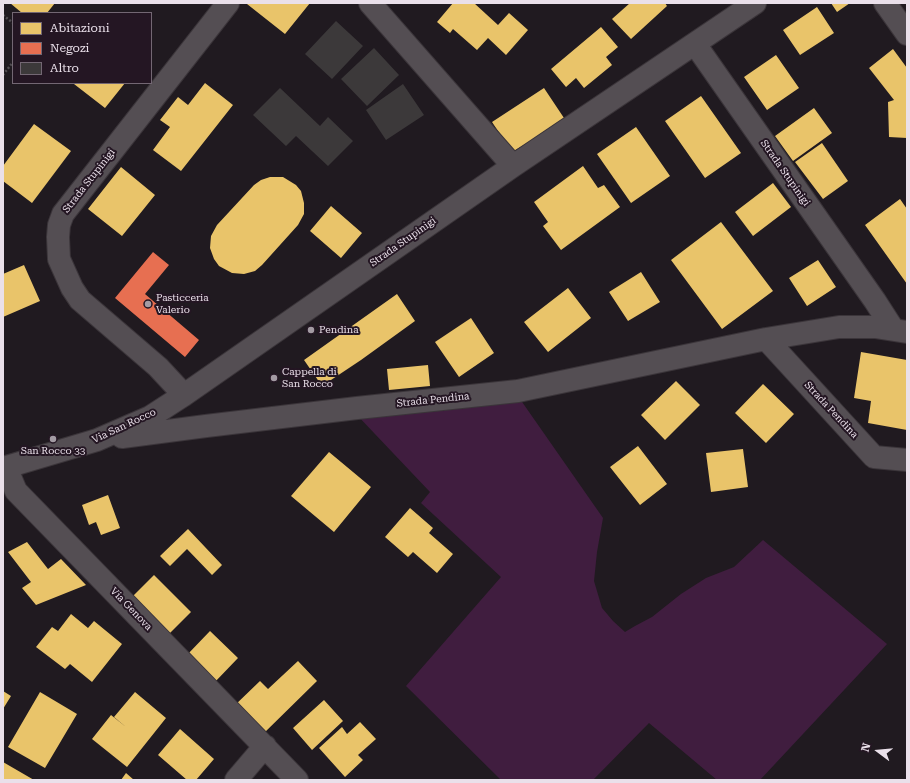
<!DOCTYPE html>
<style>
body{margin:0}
#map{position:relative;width:910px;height:783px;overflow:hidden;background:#201a20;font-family:"Roboto Serif",serif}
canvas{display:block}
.frame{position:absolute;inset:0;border:4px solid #eae0ea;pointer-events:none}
.legend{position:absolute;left:12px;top:12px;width:140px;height:72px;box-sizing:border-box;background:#241623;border:1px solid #736773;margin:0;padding:5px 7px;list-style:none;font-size:12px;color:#eae0ea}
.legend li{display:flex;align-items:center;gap:8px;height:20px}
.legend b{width:20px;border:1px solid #736773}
.north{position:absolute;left:858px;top:731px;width:40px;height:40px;-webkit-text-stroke:3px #241623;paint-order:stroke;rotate:286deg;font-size:11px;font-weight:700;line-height:16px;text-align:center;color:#eae0ea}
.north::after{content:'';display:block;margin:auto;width:14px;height:18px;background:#eae0ea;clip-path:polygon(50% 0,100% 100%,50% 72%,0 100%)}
</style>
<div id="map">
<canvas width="910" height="783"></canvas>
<div class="frame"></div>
<ul class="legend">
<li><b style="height:11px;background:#e9c46a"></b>Abitazioni</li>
<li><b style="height:11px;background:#e76f51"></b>Negozi</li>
<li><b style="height:11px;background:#3c393a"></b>Altro</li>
</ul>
<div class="north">N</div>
</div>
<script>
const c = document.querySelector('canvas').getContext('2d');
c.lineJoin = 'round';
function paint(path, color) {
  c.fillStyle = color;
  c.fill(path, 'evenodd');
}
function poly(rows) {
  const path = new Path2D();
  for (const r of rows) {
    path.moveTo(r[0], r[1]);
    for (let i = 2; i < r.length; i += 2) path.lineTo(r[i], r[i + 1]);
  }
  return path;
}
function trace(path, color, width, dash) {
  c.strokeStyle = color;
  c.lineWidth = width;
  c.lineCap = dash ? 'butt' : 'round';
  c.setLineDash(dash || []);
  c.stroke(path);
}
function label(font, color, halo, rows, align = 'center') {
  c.font = font + ' "Roboto Serif",serif';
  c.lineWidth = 4;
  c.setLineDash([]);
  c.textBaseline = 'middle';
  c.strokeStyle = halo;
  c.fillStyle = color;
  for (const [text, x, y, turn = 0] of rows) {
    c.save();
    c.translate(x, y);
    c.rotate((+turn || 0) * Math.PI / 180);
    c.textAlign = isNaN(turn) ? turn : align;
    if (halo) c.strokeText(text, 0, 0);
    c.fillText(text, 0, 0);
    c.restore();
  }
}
const green = poly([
 [520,399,603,518,597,552,594,581,602,608,613,621,625,632,635,626,652,617,681,594,706,578,734,567,763,540,887,644,760,780,717,780,649,723,593,780,501,780,406,686,501,577,421,503,430,492,356,414]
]);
const homes = poly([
 [10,3,55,3,47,13,22,13],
 [248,3,310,3,285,34,247,4],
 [453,3,474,3,498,25,509,13,528,30,506,55,488,38,477,50,453,29,450,33,437,22],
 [630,3,665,3,667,6,631,39,612,19],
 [831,3,850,3,837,12],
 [817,7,834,33,800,55,783,30],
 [601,27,618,47,606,57,612,65,584,88,576,78,566,87,551,69],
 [893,49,907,68,907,138,889,137,888,102,894,100,869,68],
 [776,55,799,88,767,110,744,77],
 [75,83,125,83,105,108,74,84],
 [205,83,233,105,181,171,153,150,170,127,160,120,178,97,188,105],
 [544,88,564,118,529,142,512,152,492,122],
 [701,96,741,153,705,178,665,121],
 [814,108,832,133,793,161,775,136],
 [34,124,71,151,32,203,3,181,3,166],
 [636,127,670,176,631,203,597,154],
 [822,143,848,181,823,199,795,162],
 [583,166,598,188,604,185,620,207,561,250,543,226,548,222,534,202],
 [121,167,155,195,122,236,88,209],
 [270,177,283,177,296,185,301,191,304,203,304,214,298,225,262,265,255,271,244,274,232,273,219,266,214,259,210,248,211,236,217,225,254,185,261,180],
 [773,183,791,207,753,236,735,212],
 [900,199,907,209,907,284,865,225],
 [331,206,362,233,341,258,310,231],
 [721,222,773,291,722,329,671,260],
 [818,260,836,287,807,306,789,278],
 [24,265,40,301,3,317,3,274],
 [641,272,660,302,628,321,609,292],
 [568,288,591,318,548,352,524,322],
 [397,294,415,321,361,360,322,386,304,360],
 [471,318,494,353,459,377,435,342],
 [861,352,907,360,907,430,868,423,871,401,854,398],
 [428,365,430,386,389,390,387,369],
 [676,381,700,405,665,440,641,415],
 [763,384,794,414,766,443,735,413],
 [638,446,667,484,640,505,610,467],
 [743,449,748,487,711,492,706,453],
 [329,452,371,487,334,532,291,496],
 [108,495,120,528,101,535,96,522,89,525,82,505],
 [410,508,433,528,429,533,453,554,437,573,413,552,408,557,385,537],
 [188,529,222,565,212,575,187,549,170,566,160,556],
 [27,542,48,569,61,559,86,585,36,605,22,588,31,582,8,552],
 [154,575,191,612,167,636,130,599],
 [71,614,88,628,94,621,122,644,92,682,70,664,65,669,36,647,52,627,58,631],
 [210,631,238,658,214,683,186,656],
 [298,661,317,681,261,736,233,707,260,681,268,689],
 [3,691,11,696,3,709],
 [40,692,77,714,45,768,8,747],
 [135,692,166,718,127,767,92,739,111,715,126,727,114,717],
 [324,700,343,721,312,750,293,728],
 [360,722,376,739,358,755,363,760,345,777,319,748,342,727,347,734],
 [180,729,214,759,196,780,187,780,158,755],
 [3,762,34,780,3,780],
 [126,773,134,780,121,780]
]);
const shops = poly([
 [153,252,169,265,145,294,199,340,185,357,115,298]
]);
const building = poly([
 [336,21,363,46,332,79,305,54],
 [374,48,399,75,367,106,341,79],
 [403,84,424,115,386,140,366,110],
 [280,88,320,126,328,117,353,141,328,166,296,136,286,146,253,115]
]);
const path = poly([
 [3,15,13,23],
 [3,75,13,62]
]);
const minor = poly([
 [370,3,513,166],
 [885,3,907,34],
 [695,44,875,301,893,329],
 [766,339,874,457,907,460],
 [184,395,158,367,80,300,72,288,59,259,58,237,59,225,63,214,228,3],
 [122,437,206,426,357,408,518,391,766,339,839,327,875,327,907,332],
 [6,467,16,491,297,780],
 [3,468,97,440,150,417,184,395,513,166,755,3],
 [236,780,265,746]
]);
const markers = [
 [148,304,4,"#a39ba3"],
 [311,330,4,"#a39ba3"],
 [274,378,4,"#a39ba3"],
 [53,439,4,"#a39ba3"]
];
const streetNames = [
 ["Strada Stupinigi",785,173,55],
 ["Strada Stupinigi",89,181,-52],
 ["Strada Stupinigi",403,242,-35],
 ["Strada Pendina",433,400,-6],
 ["Strada Pendina",831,410,47],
 ["Via San Rocco",124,426,-25],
 ["Via Genova",131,609,46]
];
const poiNames = [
 ["Pasticceria",156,298],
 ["Valerio",156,310],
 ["Pendina",319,330],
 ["Cappella di",282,372],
 ["San Rocco",282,384],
 ["San Rocco 33",53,451,"center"]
];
paint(green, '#401d3f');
paint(homes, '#e9c46a');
paint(shops, '#e76f51');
paint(building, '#3c393a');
trace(minor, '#3b353a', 24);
trace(path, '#514d51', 2.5, [2, 2]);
trace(minor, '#544e53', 22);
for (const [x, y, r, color] of markers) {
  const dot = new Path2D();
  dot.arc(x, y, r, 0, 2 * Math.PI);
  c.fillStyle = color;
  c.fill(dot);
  trace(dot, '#241623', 1.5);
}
label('10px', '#eae0ea', '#241623', streetNames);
label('10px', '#eae0ea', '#241623', poiNames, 'left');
</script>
